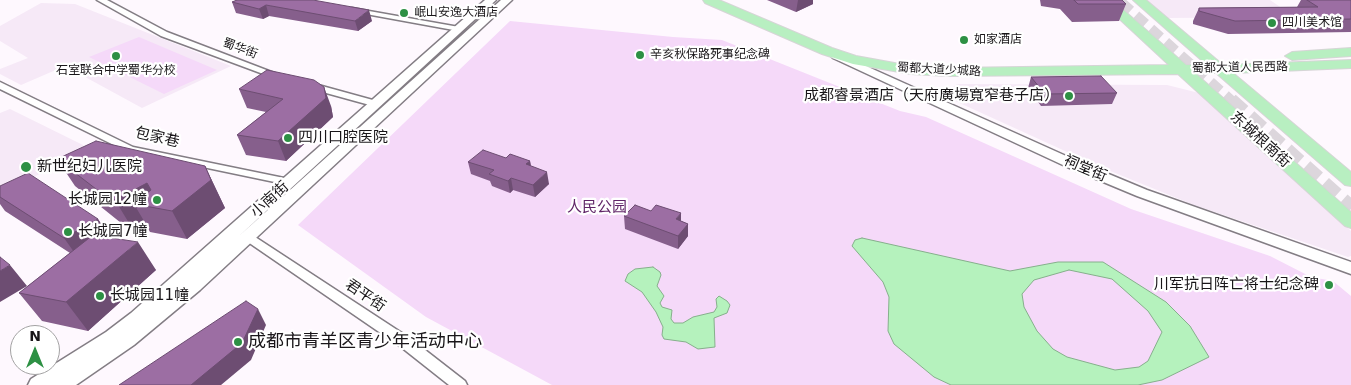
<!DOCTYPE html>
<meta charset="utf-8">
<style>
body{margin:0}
#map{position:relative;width:1351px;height:385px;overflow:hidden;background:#fef8fe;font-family:"DejaVu Sans",sans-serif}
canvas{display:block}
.north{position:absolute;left:10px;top:325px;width:50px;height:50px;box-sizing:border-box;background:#fff;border:1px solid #a3a2a3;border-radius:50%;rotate:0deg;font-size:14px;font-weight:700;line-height:20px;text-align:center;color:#191619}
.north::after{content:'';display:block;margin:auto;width:18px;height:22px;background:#2d9044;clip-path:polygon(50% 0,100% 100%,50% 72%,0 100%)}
</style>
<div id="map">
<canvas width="1351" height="385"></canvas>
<div class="north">N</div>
</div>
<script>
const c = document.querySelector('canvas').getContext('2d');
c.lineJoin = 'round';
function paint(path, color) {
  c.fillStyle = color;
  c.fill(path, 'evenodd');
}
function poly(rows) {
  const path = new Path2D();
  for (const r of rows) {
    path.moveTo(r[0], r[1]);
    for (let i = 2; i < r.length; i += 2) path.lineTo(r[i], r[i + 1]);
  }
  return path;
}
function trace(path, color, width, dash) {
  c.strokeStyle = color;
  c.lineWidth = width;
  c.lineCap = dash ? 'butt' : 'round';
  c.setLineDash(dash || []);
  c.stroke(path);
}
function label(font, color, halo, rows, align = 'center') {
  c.font = font + ' "DejaVu Sans","Noto Sans SC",sans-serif';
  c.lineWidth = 4.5;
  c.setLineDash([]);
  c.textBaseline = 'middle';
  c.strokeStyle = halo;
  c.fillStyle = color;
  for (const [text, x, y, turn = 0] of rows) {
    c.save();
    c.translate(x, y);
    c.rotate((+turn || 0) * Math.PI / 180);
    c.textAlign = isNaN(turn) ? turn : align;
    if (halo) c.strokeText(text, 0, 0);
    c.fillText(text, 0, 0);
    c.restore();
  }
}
const built = poly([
 [1145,0,1270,0,1295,17,1167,18],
 [41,3,75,4,231,66,142,108,65,66,21,85,0,74,0,69,28,58,0,41,0,26],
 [957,84,1167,85,1207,95,1351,231,1351,256,1348,257,1194,205,1098,166,942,95],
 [10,109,83,145,83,151,0,195,0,113]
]);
const green = poly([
 [510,21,673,37,722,40,900,111,926,117,1131,209,1270,256,1311,277,1333,281,1351,296,1351,385,552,385,426,317,298,225],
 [139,37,217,70,164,94,89,57]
]);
const water = poly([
 [862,238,1010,271,1058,262,1103,262,1166,302,1190,326,1209,357,1162,380,1138,385,951,385,934,377,894,344,888,331,889,297,883,282,852,246,855,240,862,238],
 [1069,270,1112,279,1148,311,1162,332,1148,361,1139,367,1115,370,1067,357,1053,349,1037,331,1024,307,1022,294,1034,280,1069,270],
 [653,267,660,272,661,275,657,286,664,296,660,303,662,307,672,310,671,319,674,323,683,323,693,317,714,312,717,307,716,299,719,296,727,301,730,305,727,313,714,318,715,347,698,349,686,342,664,339,662,335,663,327,656,312,642,292,625,281,628,274,635,269,653,267]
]);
const primaryTunnelFar1 = poly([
 [1120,3,1231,102]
]);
const primaryTunnel = poly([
 [1230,101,1351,209]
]);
const minor = poly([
 [97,0,107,0,167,32,282,76,280,78,274,78,161,36,97,0],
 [352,8,459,27,463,29,459,31,355,12,351,10,352,8],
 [0,82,133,147,289,179,295,182,289,185,126,151,0,89,0,82],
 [311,83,380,102,382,104,377,107,308,88,308,84,311,83],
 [249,233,411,339,465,381,467,385,449,385,401,347,245,240,243,237,245,234,249,233]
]);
const secondary = poly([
 [485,0,496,0,239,236,501,0,512,0,200,290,134,345,76,385,28,385,31,379,106,332,131,313,485,0],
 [837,53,1075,160,1147,190,1351,262,1351,274,1137,196,1065,166,833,58,831,56,837,53]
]);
const primary = poly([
 [703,0,719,0,832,48,856,56,911,66,949,68,1169,65,1099,0,1112,0,1186,65,1207,65,1133,0,1146,0,1223,65,1351,60,1351,68,1233,73,1351,172,1351,186,1345,185,1216,73,1195,73,1351,212,1351,228,1345,226,1178,74,949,76,911,74,853,64,822,54,705,3,703,0],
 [1351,48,1351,56,1292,60,1285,56,1292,52,1351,48]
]);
const wall = poly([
 [237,0,372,21,358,31,269,16,263,19,236,13,232,2],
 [767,0,813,0,813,4,796,12],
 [1040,0,1122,0,1126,4,1119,21,1072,22,1060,9,1041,6],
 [1301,0,1351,0,1351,32,1228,34,1193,24,1193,21,1199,8,1297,7],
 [1031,77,1117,93,1112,104,1041,106,1028,88],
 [239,89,331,106,333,117,286,161,246,155,237,135,266,112,247,108],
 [506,158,530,161,531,166,549,184,535,197,513,190,510,193,492,186,490,181,471,174,468,162],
 [57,159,205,166,225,208,187,239,150,232,144,221,132,228,126,227,75,186],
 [0,186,98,219,110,237,156,270,88,331,42,321,19,293,70,253,5,211,0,204],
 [624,216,681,221,688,224,688,236,678,249,625,229]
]);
const shadedWall = poly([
 [798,0,813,0,813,4,796,12],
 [266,5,269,16,263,19,259,9],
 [369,10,372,21,358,31,355,21],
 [324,87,331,106,333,117,286,161,278,141],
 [530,161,532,173,526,164],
 [205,166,225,208,187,239,172,211],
 [547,172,549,184,535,197,533,185],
 [511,178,513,190,510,193,508,181],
 [147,183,161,209,134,204,144,221,132,228,115,200],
 [681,213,681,226,676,219],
 [98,219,111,240,79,259,64,238],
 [688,224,688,236,678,249,678,236],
 [138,242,156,270,88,331,66,302],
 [10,265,27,286,0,302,0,271],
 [258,309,266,325,251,360,221,385,191,385]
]);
const building = poly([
 [237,0,313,0,369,10,355,21,266,5,259,9,232,2,237,0],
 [1074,0,1122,0,1126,4,1078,4,1074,0],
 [1307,0,1351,0,1351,19,1235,21,1199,11,1199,8,1318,7,1307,0],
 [267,70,314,80,324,87,326,98,278,141,237,135,283,99,239,89,267,70],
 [1101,76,1117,93,1045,94,1031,77,1101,76],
 [96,141,205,166,211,180,172,211,134,204,151,190,147,183,115,200,109,199,57,159,96,141],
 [483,150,506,158,510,154,530,161,526,164,547,172,533,185,511,178,508,181,489,174,494,170,468,162,483,150],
 [28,173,98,219,64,238,0,197,0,186,28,173],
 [635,205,651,211,656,205,681,213,676,219,688,224,678,236,624,216,635,205],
 [93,235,138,242,66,302,19,293,93,235],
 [0,257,10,265,0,271,0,257],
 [246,301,258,309,242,343,191,385,119,385,246,301]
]);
const markers = [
 [404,13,5,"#2d9044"],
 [1272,23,5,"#2d9044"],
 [964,40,5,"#2d9044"],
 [640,55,5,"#2d9044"],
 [116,56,5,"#2d9044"],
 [1069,96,5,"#2d9044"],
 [288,138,5,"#2d9044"],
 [26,167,6,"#2d9044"],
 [157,200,5,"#2d9044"],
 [68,232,5,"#2d9044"],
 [1329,285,5,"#2d9044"],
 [100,296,5,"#2d9044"],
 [238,342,5,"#2d9044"]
];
const farPoinames = [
 ["岷山安逸大酒店",414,13],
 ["四川美术馆",1282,23],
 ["如家酒店",974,40],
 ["辛亥秋保路死事纪念碑",650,55],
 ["石室联合中学蜀华分校",116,71,"center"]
];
const farStreetnames = [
 ["蜀华街",240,49,21],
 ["蜀都大道人民西路",1240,68,-1],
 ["蜀都大道少城路",939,70,3]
];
const poiNames = [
 ["成都睿景酒店（天府廣場寬窄巷子店）",1059,96,"right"],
 ["四川口腔医院",298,138],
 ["新世纪妇儿医院",37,167],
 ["长城园12幢",147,200,"right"],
 ["长城园7幢",78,232],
 ["川军抗日阵亡将士纪念碑",1319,285,"right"],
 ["长城园11幢",110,296]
];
const streetNames = [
 ["包家巷",157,138,13],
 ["东城根南街",1260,140,42],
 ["祠堂街",1085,169,23],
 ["小南街",270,200,-42],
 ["君平街",365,296,34]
];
const parkNames = [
 ["人民公园",597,208]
];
const nearPoinames = [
 ["成都市青羊区青少年活动中心",248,342]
];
paint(built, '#f6e9f7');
paint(green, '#f5d9f9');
paint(water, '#b5f2bd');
trace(water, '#86b08c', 1);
trace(primaryTunnelFar1, '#dcd6dc', 13, [13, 7]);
trace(primaryTunnel, '#dcd6dc', 17, [17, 8]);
trace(minor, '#837d84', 3);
trace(secondary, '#837d84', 3);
trace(primary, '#d6d5d6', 2);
paint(minor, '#fff');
paint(secondary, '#fff');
paint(primary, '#b8efc1');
paint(wall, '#865f8c');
paint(shadedWall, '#6d4d72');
paint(building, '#9c6ea3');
trace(building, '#6d4d72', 1);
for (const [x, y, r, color] of markers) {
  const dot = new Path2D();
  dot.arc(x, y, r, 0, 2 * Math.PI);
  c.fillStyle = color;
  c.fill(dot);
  trace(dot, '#fff', 2);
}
label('12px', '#191619', '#fff', farPoinames, 'left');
label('12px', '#191619', '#fff', farStreetnames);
label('15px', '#191619', '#fff', poiNames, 'left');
label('15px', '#191619', '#fff', streetNames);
label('15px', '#602568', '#fff', parkNames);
label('18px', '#191619', '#fff', nearPoinames, 'left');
</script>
